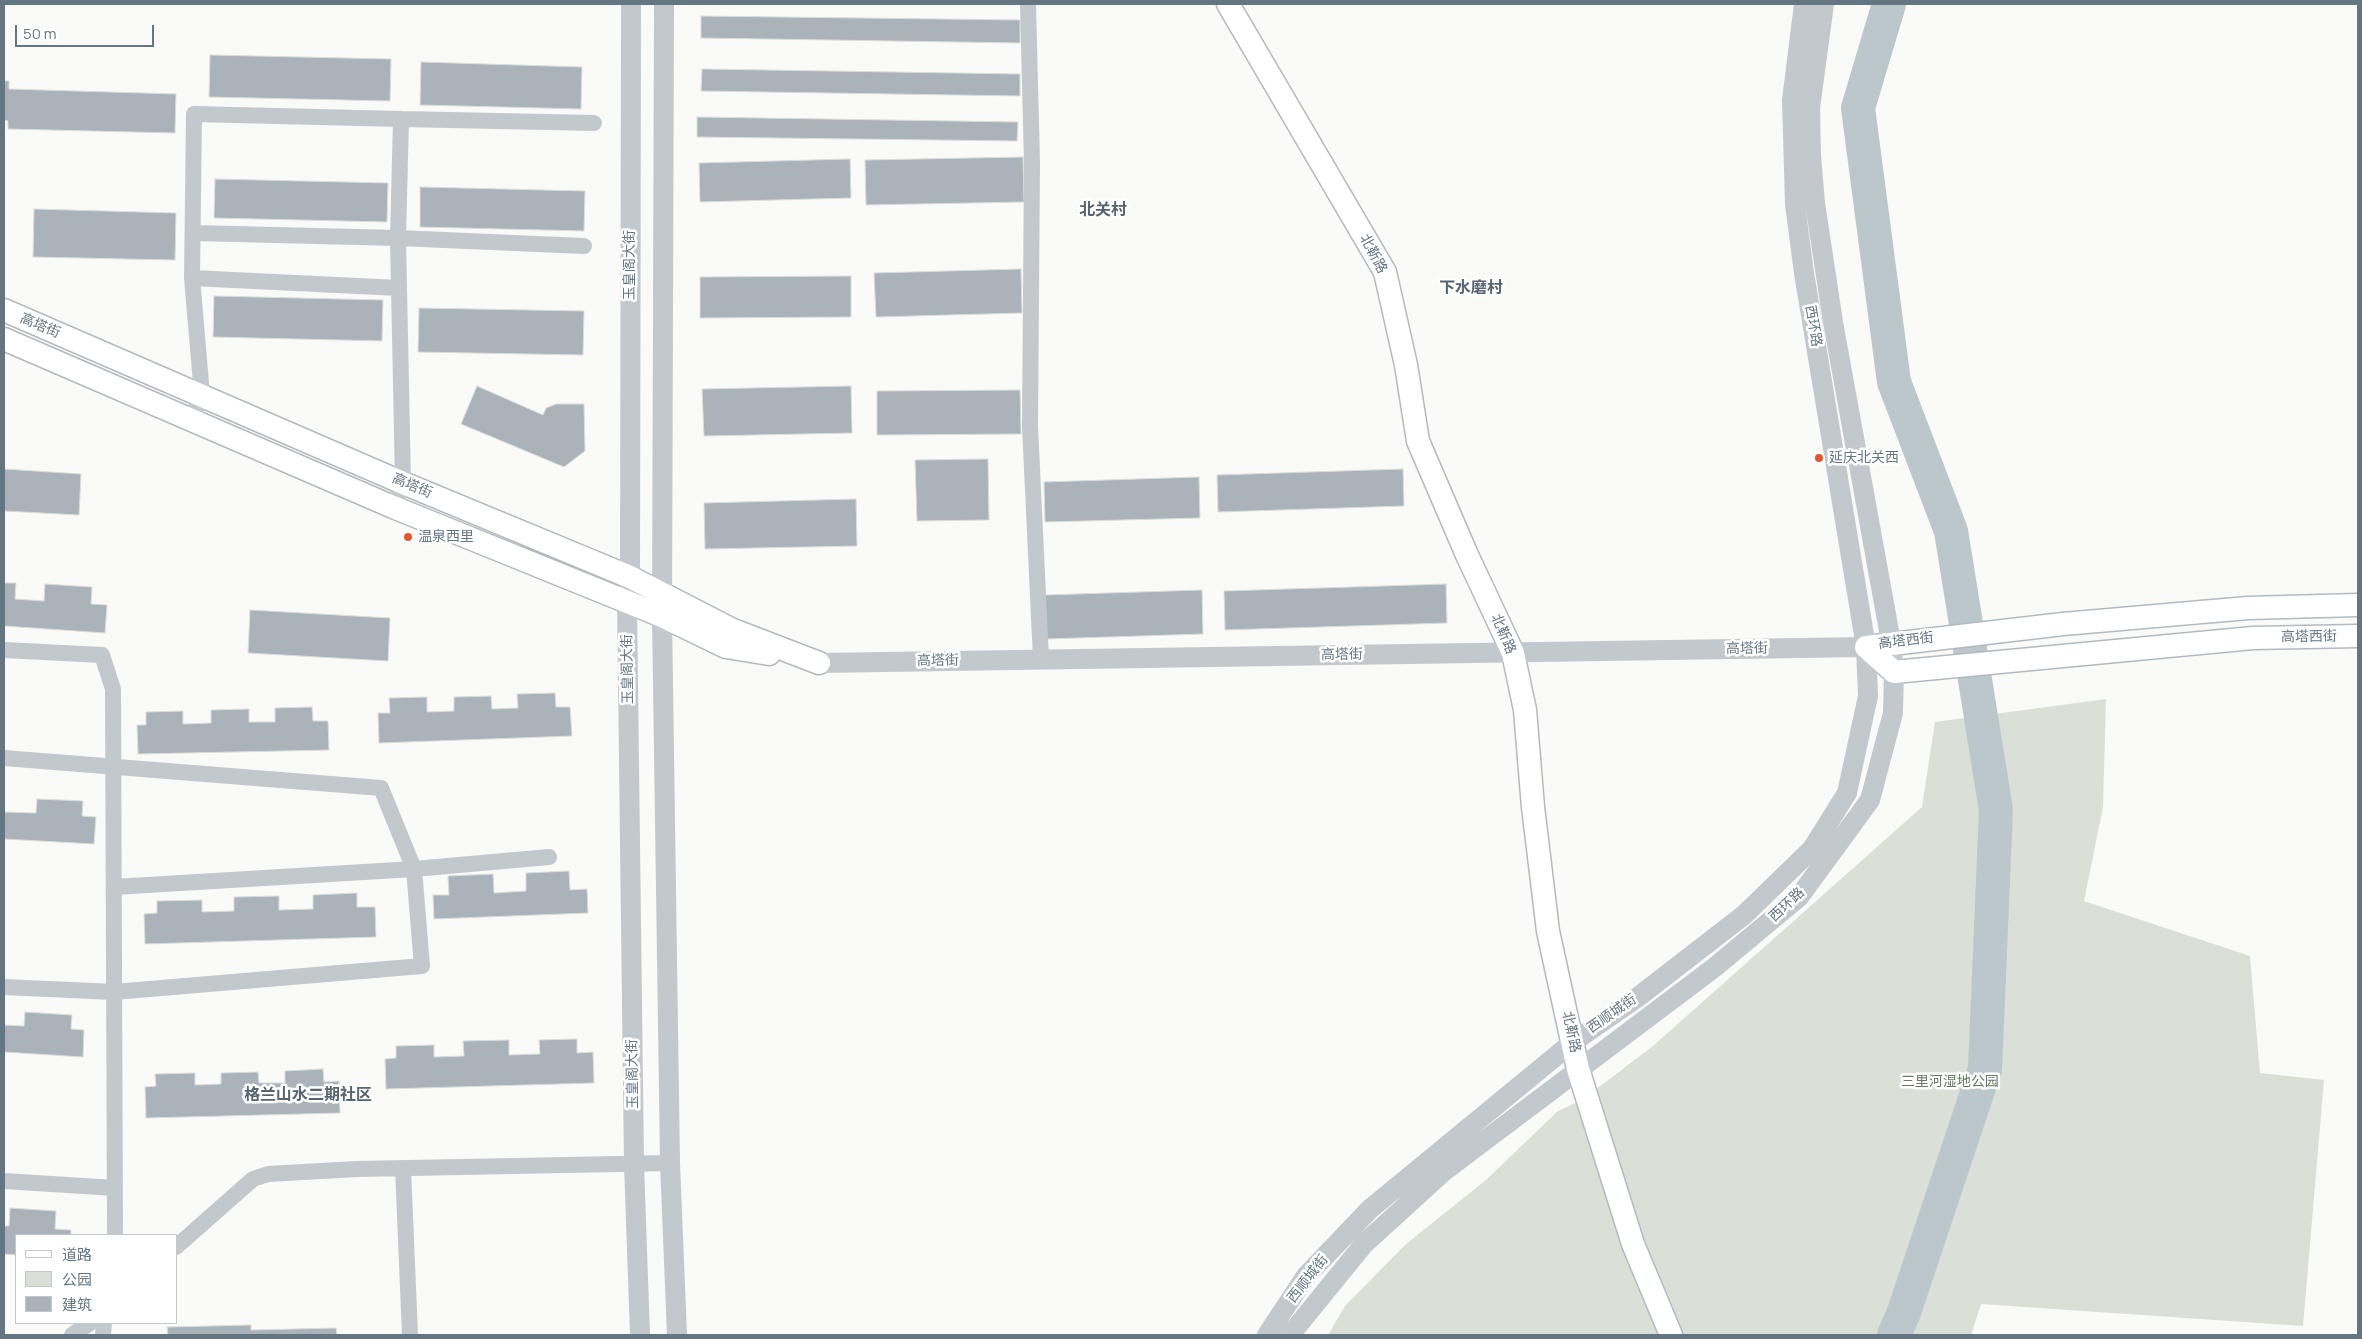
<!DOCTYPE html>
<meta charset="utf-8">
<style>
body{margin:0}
#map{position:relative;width:2362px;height:1339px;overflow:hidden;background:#fafaf8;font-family:Manrope,"Noto Sans SC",sans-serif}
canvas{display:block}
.frame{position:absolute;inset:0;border:5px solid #657683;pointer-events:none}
.legend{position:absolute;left:15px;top:1234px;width:162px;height:90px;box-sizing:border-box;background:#fff;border:1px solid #c1c8cd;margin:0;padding:6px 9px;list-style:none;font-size:15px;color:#657683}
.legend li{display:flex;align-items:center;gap:10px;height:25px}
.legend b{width:25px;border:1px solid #c1c8cd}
.scale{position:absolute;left:15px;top:25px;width:139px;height:22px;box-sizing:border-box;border:2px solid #657683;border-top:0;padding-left:6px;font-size:15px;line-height:18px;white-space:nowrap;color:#657683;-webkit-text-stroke:4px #fff;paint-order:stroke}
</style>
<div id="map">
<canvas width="2362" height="1339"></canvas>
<div class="frame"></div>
<ul class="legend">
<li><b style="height:6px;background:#fff"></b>道路</li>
<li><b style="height:14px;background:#dadfd7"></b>公园</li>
<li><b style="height:14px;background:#aab3b9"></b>建筑</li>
</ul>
<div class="scale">50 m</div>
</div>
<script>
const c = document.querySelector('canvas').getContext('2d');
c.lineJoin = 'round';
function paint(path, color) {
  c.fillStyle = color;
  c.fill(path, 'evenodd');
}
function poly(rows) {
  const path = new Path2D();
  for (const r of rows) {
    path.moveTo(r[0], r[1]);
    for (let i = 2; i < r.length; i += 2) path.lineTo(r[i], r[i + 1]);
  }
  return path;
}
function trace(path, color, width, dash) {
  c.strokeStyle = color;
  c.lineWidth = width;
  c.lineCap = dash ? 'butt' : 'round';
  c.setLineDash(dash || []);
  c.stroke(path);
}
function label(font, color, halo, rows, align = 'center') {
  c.font = font + ' Manrope,"Noto Sans SC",sans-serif';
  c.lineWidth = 5;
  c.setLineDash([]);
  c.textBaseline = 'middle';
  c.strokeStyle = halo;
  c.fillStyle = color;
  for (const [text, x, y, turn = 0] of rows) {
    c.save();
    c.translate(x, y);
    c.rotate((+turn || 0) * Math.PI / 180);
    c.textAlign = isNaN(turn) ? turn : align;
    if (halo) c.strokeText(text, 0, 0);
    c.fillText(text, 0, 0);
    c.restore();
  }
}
const green = poly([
 [2106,699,2103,807,2084,901,2250,956,2260,1073,2324,1080,2303,1326,1981,1304,1971,1335,1328,1335,1345,1306,1406,1244,1486,1180,1558,1111,1582,1100,1653,1046,1922,807,1935,722]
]);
const river = poly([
 [1889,4,1858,108,1894,382,1951,531,1996,810,1985,1069,1904,1312,1894,1335]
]);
const building = poly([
 [701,16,1020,20,1020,43,701,38,701,16],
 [210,55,391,59,390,101,209,97,210,55],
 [421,62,582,67,581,109,420,105,421,62],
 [702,69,1020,74,1020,96,701,91,702,69],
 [4,81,9,81,9,89,176,94,175,133,8,129,8,121,4,120,4,81],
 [697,117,1018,122,1017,141,697,137,697,117],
 [1023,157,1024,202,866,205,865,160,1023,157],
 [850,159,851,198,700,202,699,163,850,159],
 [215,179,388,183,387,222,214,218,215,179],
 [420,187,585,191,584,231,420,227,420,187],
 [34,209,176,213,175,260,33,257,34,209],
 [1021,269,1022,313,876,317,874,273,1021,269],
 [851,276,851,317,700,318,700,277,851,276],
 [214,296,383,300,382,341,213,337,214,296],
 [419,308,584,311,583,355,418,352,419,308],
 [477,386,543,415,546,408,556,404,584,404,585,451,564,467,461,424,477,386],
 [851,386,852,433,704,436,702,389,851,386],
 [1020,390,1021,434,877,435,877,391,1020,390],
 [988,459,989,520,917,521,915,460,988,459],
 [4,469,81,474,79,515,4,511,4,469],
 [1403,469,1404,506,1218,512,1217,475,1403,469],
 [1199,477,1200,518,1045,522,1044,482,1199,477],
 [856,499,857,546,705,549,704,503,856,499],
 [4,583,16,583,15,599,44,601,45,584,92,587,91,604,107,605,105,633,4,626,4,583],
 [1446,584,1447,623,1225,630,1224,591,1446,584],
 [1202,590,1203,634,1046,639,1045,595,1202,590],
 [250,610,390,618,388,661,248,653,250,610],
 [555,693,556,707,570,707,572,736,379,743,378,713,390,713,389,698,427,697,427,712,454,711,454,697,491,696,492,709,518,708,517,694,555,693],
 [312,707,313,721,328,721,329,750,138,754,137,725,146,725,146,712,183,711,183,724,211,723,211,710,249,709,249,722,275,722,275,708,312,707],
 [37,799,83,801,82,816,96,817,94,844,4,839,4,812,36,813,37,799],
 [569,871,570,890,587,889,588,913,434,919,433,895,449,895,448,876,493,874,494,893,526,891,526,873,569,871],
 [357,893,357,907,375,907,376,937,145,944,144,914,157,913,157,901,202,900,202,912,234,911,234,897,279,896,279,910,313,909,313,895,357,893],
 [25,1012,72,1015,71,1029,84,1030,83,1057,4,1052,4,1025,24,1026,25,1012],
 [577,1039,577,1053,593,1052,594,1083,386,1089,385,1059,396,1058,396,1046,434,1045,434,1057,464,1056,463,1041,509,1040,509,1055,540,1054,539,1040,577,1039],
 [323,1069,324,1082,339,1081,340,1113,146,1118,145,1087,156,1086,155,1074,195,1073,195,1085,221,1084,221,1073,258,1072,259,1083,285,1083,285,1071,323,1069],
 [10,1208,56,1211,55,1229,71,1230,71,1235,16,1235,16,1255,4,1254,4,1226,9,1226,10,1208],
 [251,1325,251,1330,336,1328,337,1335,168,1335,167,1327,251,1325]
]);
const minor = poly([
 [1028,4,1032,163,1030,426,1041,659],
 [401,119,594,123],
 [194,233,398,238,584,246],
 [192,278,399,288],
 [191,420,202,395,192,278,194,114,401,119,398,238,403,483,393,507],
 [4,650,102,655,113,689,115,1235],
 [4,758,381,788,414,869,549,857],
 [4,987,114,992,422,966,414,869,114,887],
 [403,1168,410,1335],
 [4,1181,115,1188],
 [176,1247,253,1179,268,1174,357,1169,670,1163],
 [72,1335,90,1323],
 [103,1335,104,1323]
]);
const tertiary = poly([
 [631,4,630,577,627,602,634,1164,640,1335],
 [664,4,662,616,670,1163,677,1335],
 [819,663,1866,647],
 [1267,1335,1306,1276,1370,1209,1573,1042,1638,997,1744,915,1812,849,1847,793,1868,696,1866,647,1804,273,1795,204,1792,100,1804,4],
 [1290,1335,1364,1244,1443,1172,1715,967,1799,897,1870,800,1893,713,1894,672,1891,642,1833,322,1815,203,1811,155,1810,108,1824,4]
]);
const secondary = poly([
 [1228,4,1385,272,1406,365,1418,441,1467,555,1513,653,1525,710,1533,807,1548,931,1578,1069,1633,1244,1671,1335],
 [4,310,403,483,630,577,733,630,819,663],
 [4,339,393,507,662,616,726,647,769,654],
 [1866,647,1894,672,2253,638,2358,636],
 [1866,647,2063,624,2248,608,2358,605]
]);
const markers = [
 [1819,458,5,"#e4572e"],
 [408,537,5,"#e4572e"]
];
const streetNames = [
 ["北靳路",1373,254,62],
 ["玉皇阁大街",630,265,-90],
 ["高塔街",40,326,23],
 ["西环路",1813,326,80],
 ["高塔街",412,486,23],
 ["北靳路",1503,634,67],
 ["高塔西街",2309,637,-1],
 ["高塔西街",1906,641,-7],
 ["高塔街",1747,649,-1],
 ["高塔街",1342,655,-1],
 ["高塔街",938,661,-1],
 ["玉皇阁大街",628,669,-91],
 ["西环路",1787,905,-43],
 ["西顺城街",1612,1014,-35],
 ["北靳路",1571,1032,78],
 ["玉皇阁大街",633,1074,-91],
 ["西顺城街",1308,1279,-52]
];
const poiNames = [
 ["延庆北关西",1829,458],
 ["温泉西里",418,537]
];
const parkNames = [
 ["三里河湿地公园",1950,1082]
];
const quarterNames = [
 ["北关村",1103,211],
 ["下水磨村",1471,289],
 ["格兰山水二期社区",308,1096]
];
paint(green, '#dadfd7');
trace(river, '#bbc7cb', 34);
paint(building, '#aab3b9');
trace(building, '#dcdcda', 1);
trace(secondary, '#b3babf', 25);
trace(minor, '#c3c8cc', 16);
trace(tertiary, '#c3c8cc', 20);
trace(secondary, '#fff', 22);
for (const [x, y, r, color] of markers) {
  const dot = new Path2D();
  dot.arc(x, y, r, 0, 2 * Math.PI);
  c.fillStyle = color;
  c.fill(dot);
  trace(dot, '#fff', 2);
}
label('14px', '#657683', '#fff', streetNames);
label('14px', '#657683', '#fff', poiNames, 'left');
label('14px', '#687a64', '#fff', parkNames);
label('bold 16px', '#57646e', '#fff', quarterNames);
</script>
